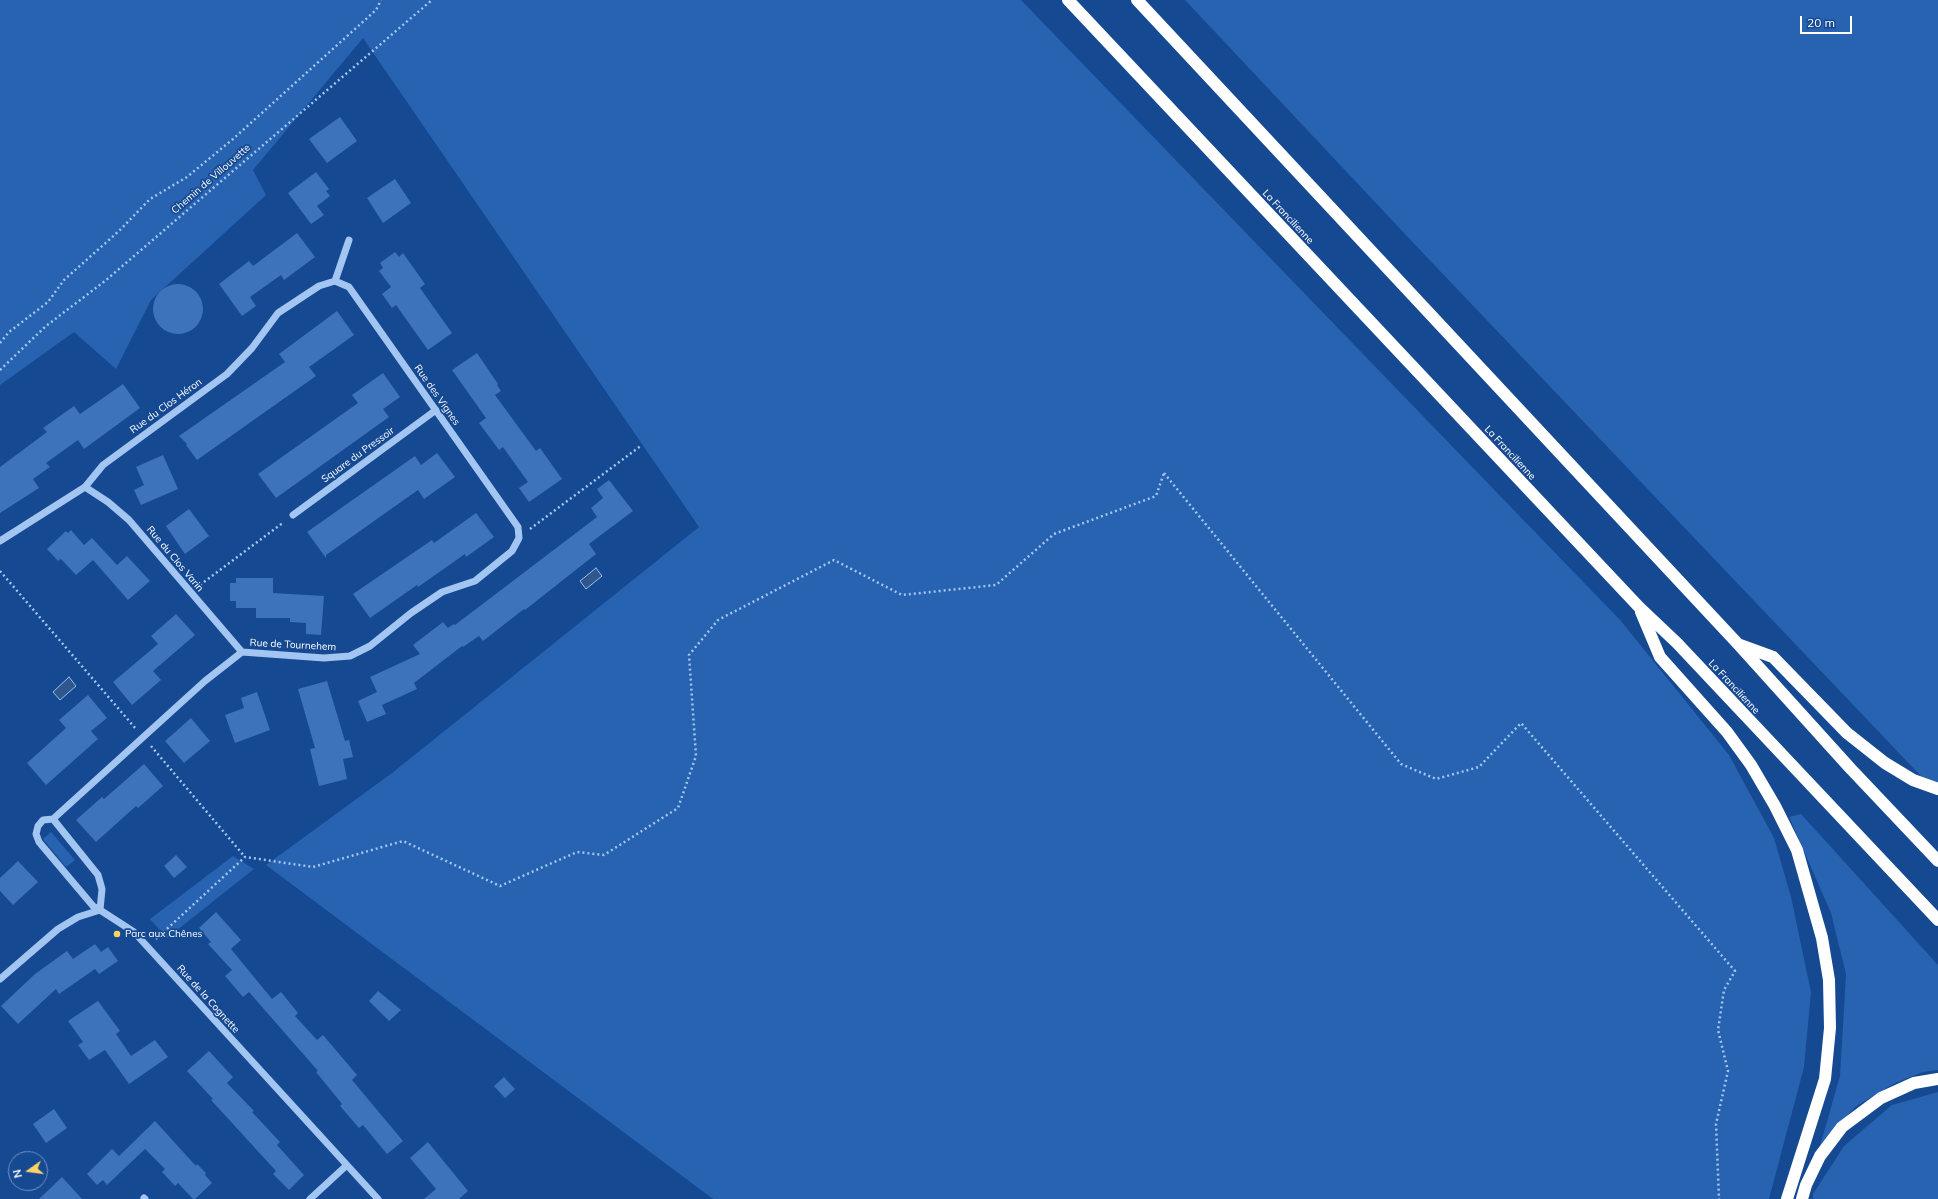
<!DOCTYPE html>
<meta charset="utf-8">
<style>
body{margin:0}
#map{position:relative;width:1938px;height:1199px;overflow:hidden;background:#154992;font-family:Mulish,sans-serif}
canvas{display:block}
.north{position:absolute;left:8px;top:1151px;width:40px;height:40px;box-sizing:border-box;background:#154992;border:1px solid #7392be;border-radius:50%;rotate:256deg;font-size:11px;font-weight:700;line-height:16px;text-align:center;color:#fff}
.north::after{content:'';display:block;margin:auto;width:14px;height:18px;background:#ffd462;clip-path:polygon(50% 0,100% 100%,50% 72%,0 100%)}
.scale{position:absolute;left:1800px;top:16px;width:52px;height:18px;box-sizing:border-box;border:2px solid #fff;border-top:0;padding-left:5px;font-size:12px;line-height:14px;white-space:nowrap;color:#fff;-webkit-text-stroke:3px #154992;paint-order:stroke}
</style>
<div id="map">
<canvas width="1938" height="1199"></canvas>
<div class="north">N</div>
<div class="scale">20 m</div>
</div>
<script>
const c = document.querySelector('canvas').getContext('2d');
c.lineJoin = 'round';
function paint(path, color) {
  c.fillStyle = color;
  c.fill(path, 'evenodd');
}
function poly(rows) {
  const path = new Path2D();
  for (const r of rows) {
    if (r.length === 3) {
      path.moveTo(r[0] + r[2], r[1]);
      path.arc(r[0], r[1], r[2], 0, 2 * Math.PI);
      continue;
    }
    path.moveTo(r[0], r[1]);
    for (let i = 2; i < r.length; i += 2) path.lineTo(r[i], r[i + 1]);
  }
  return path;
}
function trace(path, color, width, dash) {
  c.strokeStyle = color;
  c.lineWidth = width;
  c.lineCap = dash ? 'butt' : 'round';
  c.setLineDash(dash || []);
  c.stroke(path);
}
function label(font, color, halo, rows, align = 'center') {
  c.font = font + ' Mulish,sans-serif';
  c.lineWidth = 3.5;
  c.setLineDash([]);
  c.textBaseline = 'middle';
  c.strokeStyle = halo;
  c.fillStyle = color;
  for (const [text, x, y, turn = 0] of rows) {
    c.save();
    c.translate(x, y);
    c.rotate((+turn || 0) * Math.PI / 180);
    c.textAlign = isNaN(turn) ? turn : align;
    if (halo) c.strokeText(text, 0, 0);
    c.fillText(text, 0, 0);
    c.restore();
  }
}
const green = poly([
 [0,0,1021,0,1621,621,1729,755,1774,838,1791,897,1811,992,1804,1067,1769,1199,713,1199,266,865,392,773,699,527,363,38,253,170,266,195,151,300,116,369,74,332,0,385],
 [1185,0,1938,0,1938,794,1420,250],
 [1801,814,1938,965,1938,1070,1923,1072,1895,1083,1855,1107,1832,1133,1818,1153,1840,1076,1846,974,1831,913,1789,817],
 [51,832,75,860,66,867,43,839],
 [233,856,254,869,167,938,150,919],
 [1938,1092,1938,1199,1813,1199,1813,1194,1844,1146,1892,1105]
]);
const water = poly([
 [596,568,602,576,586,589,580,581,596,568],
 [69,677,76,686,60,700,53,692,69,677]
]);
const building = poly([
 [340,117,357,141,327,163,309,139],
 [316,172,329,189,326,191,330,196,317,206,324,215,311,224,288,193],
 [395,179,411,203,383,223,367,198],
 [297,233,315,257,284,280,281,275,250,297,256,306,242,316,219,284,249,261,253,266],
 [395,252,399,257,403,253,425,284,420,288,452,333,428,350,396,305,392,308,382,294,391,287,379,271,383,268,380,263],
 [178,309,25],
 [337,311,354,335,309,367,316,376,197,460,186,445,187,444,179,436,285,362,279,354],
 [477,353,498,384,497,385,501,391,495,395,536,451,540,448,562,479,529,502,519,488,528,482,503,447,499,450,479,423,486,418,452,370],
 [383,373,400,397,383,409,389,417,276,498,258,474,358,403,352,395],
 [123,384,140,408,84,449,78,440,46,463,50,467,33,479,39,488,0,513,0,467,47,432,43,428,74,406,80,414],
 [437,453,455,477,424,499,418,490,326,555,326,558,307,532,415,456,421,465],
 [163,455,178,489,141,505,134,490,144,485,136,467],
 [609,480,633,511,589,544,596,554,525,610,524,609,483,641,479,636,463,647,462,646,414,683,417,689,382,705,386,714,367,722,358,701,377,692,370,677,420,654,413,645,443,622,448,628,454,624,455,625,597,517,591,508,603,498,597,489],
 [189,509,209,536,185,554,166,526],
 [476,513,494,537,466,557,465,554,418,587,417,585,370,618,353,594,432,540,434,543],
 [71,530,84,545,92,538,117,565,127,556,150,581,128,600,93,560,76,575,61,559,58,561,47,549,66,531,68,533],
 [236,578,273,578,273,593,324,596,321,635,306,634,306,623,290,622,290,618,256,618,256,608,236,608,236,601,230,601,230,583,236,583],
 [176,614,195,635,153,671,161,680,132,705,113,682,158,644,151,636],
 [327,681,345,741,349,740,353,757,343,759,347,779,319,786,310,749,315,748,298,689],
 [257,692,270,730,235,743,225,715,244,708,241,698],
 [88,695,107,718,91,731,98,739,46,785,27,763,66,728,59,720],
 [191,718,210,741,184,763,165,741],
 [144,764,163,786,138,808,136,806,96,842,76,820,102,797,104,799],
 [176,855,187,867,174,878,164,866],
 [18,861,38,882,13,905,0,891,0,878],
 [216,912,241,940,231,949,272,999,281,992,298,1013,295,1016,317,1040,323,1035,357,1075,352,1080,403,1141,387,1154,363,1125,359,1128,340,1106,342,1104,316,1072,318,1071,249,992,243,997,225,976,232,970,208,944,211,942,199,928],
 [95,944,101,952,108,947,118,961,99,974,95,969,59,994,56,989,18,1024,1,1006,35,974,67,951,73,959],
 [378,991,401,1010,389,1021,369,1001],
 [98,1001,120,1031,116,1034,131,1056,155,1040,168,1057,129,1084,105,1050,89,1060,78,1045,83,1042,68,1021],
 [209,1051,233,1077,227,1083,254,1111,252,1112,280,1142,277,1145,304,1175,289,1190,273,1174,276,1171,211,1100,213,1099,187,1071],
 [504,1077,515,1089,505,1098,494,1086],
 [54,1109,67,1128,46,1143,33,1124],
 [155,1121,196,1166,197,1164,206,1173,205,1175,212,1183,195,1199,193,1199,178,1183,175,1186,162,1172,165,1169,145,1149,107,1185,103,1180,97,1185,87,1174,112,1149,119,1156],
 [428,1142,468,1191,459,1199,424,1199,436,1189,410,1158],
 [62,1177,82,1199,39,1199]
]);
const path = poly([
 [0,343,9,332,48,302,64,280,119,231,150,199,187,177,233,139,376,10,381,0],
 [0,370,46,326,105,281,432,0],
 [1164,473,1401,764,1436,779,1479,767,1521,723,1735,971,1724,990,1718,1030,1728,1071,1716,1124,1719,1199],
 [530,529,642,445],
 [0,571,136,729],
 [200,585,284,522],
 [151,746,245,857],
 [156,939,245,857,313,867,403,841,500,886,577,852,604,855,678,808,696,756,689,655,718,620,834,560,902,595,996,585,1054,534,1156,496,1164,473]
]);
const minor = poly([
 [335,281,349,240],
 [85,487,108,502,129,520,242,652],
 [293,515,436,410],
 [0,541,85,487,103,465,227,374,252,348,278,313,319,286,335,281],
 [53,819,205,681,242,652,324,658,350,656,370,646,411,613,442,592,475,581,512,551,519,538,518,527,349,287,335,281],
 [53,819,98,875,102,889,100,910,93,906,39,842,36,834,38,826,43,820,53,819],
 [0,979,58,929,78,917,100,910,134,932,378,1199],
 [144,1198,145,1199],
 [310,1199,347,1165]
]);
const highway = poly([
 [1068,0,1639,607,1677,643,1938,920],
 [1137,0,1738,644,1850,768,1938,861],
 [1641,612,1660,657,1727,732,1751,765,1775,806,1797,850,1822,938,1829,980,1830,1028,1825,1079,1787,1199],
 [1740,645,1773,657,1847,733,1885,763,1913,780,1938,789],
 [1802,1199,1806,1185,1820,1156,1842,1127,1881,1098,1914,1083,1938,1079]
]);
const markers = [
 [117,934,4,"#ffd462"]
];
const streetNames = [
 ["Chemin de Villouvette",211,179,-41],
 ["La Francilienne",1288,217,47],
 ["Rue des Vignes",437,395,55],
 ["Rue du Clos Héron",166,406,-36],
 ["La Francilienne",1510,453,47],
 ["Square du Pressoir",358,455,-36],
 ["Rue du Clos Varin",175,559,50],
 ["Rue de Tournehem",293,645,3],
 ["La Francilienne",1734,687,47],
 ["Rue de la Cognette",208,999,48]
];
const poiNames = [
 ["Parc aux Chênes",125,934]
];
paint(green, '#2763b1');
paint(water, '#30578c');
trace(water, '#94bff4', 1);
paint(building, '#3d73ba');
trace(path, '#a2c5f1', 2.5, [2, 3]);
trace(minor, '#a2c5f1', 7);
trace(highway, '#fff', 12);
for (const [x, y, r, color] of markers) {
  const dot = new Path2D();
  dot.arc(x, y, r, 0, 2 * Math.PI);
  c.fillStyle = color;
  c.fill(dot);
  trace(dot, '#154992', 1.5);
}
label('10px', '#fff', '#154992', streetNames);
label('10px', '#fff', '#154992', poiNames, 'left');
</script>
